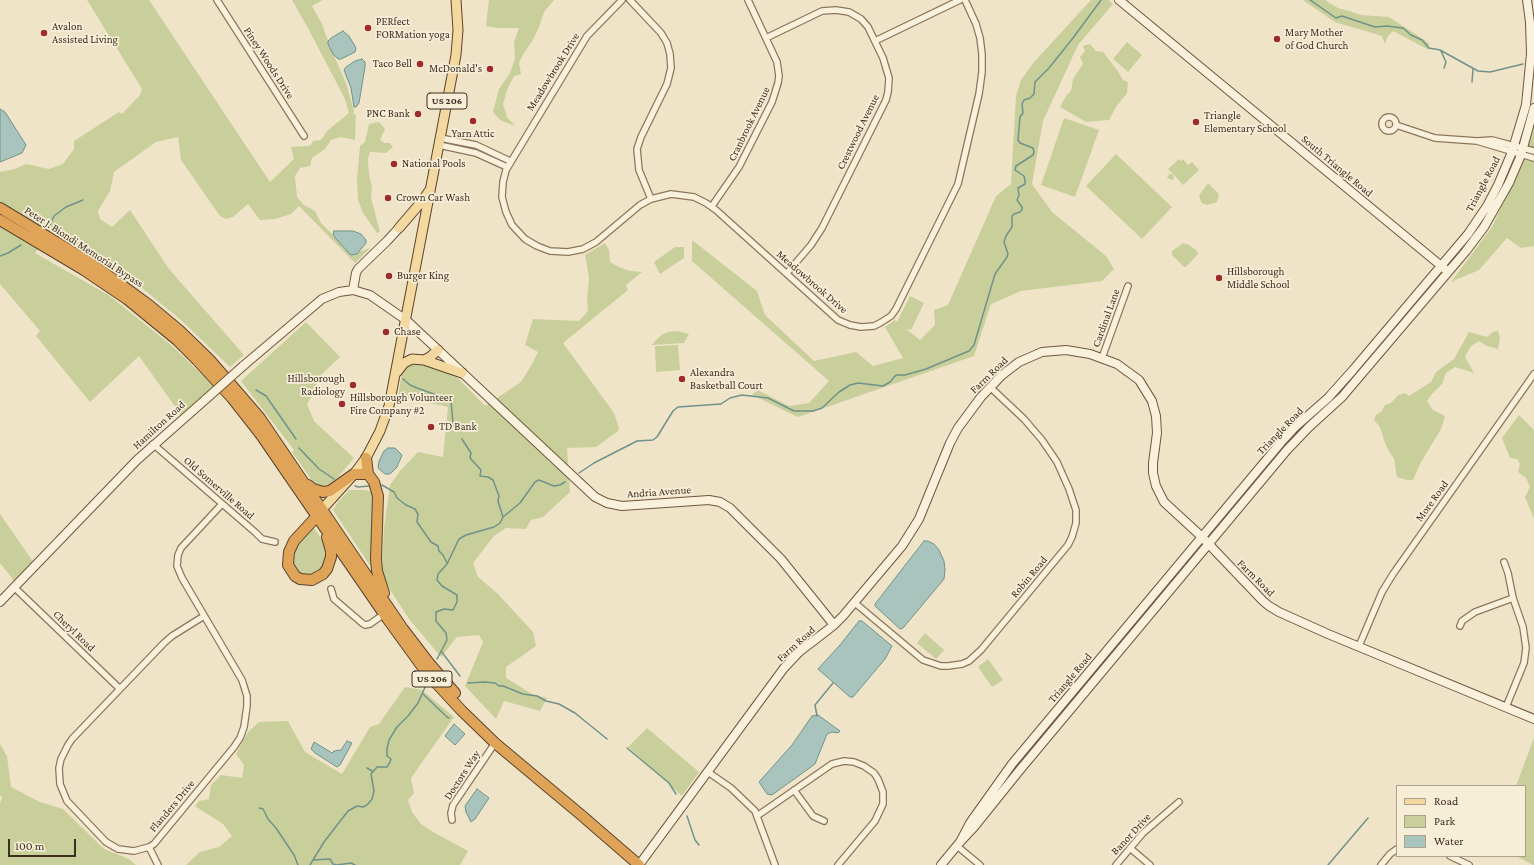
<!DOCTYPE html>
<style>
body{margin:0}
#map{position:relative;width:1534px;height:865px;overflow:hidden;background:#f0e4c8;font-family:"Crimson Pro",serif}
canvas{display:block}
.legend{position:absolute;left:1396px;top:785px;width:130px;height:72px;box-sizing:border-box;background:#f7eed8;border:1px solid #ada18e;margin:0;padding:5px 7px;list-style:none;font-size:12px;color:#3d2e20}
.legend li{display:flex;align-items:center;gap:8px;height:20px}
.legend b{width:20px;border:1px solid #ada18e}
.scale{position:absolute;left:8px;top:839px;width:68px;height:18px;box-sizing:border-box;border:2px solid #3d2e20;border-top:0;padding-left:5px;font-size:12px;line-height:14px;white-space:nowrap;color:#3d2e20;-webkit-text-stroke:3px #f7eed8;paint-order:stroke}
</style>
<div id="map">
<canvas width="1534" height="865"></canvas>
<ul class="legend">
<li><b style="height:5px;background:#f3d9a0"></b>Road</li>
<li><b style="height:11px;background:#c9cf9b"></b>Park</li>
<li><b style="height:11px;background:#a9c4bc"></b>Water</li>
</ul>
<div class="scale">100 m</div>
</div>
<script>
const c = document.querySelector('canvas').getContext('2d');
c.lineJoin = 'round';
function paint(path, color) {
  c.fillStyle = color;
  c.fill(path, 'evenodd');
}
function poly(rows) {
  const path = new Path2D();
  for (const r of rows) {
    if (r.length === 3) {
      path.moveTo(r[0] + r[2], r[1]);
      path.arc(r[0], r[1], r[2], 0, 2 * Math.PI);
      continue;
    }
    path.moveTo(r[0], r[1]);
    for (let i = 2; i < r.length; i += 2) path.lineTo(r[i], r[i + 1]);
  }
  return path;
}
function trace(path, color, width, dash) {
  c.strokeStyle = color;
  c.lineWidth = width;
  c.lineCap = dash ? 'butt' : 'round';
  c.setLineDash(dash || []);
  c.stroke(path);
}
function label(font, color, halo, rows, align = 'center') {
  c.font = font + ' "Crimson Pro",serif';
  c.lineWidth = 3.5;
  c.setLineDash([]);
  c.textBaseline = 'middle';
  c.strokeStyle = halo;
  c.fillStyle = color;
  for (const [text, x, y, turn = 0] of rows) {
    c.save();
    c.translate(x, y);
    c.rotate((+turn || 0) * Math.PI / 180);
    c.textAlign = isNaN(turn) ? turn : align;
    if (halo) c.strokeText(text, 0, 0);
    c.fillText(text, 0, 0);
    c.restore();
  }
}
const green = poly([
 [87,0,149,0,270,182,294,159,291,147,307,146,311,145,313,141,321,140,327,131,349,113,345,99,309,30,292,0,323,0,312,6,322,24,331,49,346,83,354,111,353,113,356,115,355,140,341,137,331,140,325,149,312,158,310,166,300,168,295,176,297,197,304,205,315,211,321,223,352,254,370,248,355,263,299,206,291,214,275,219,260,220,248,204,233,217,226,219,220,216,181,160,178,137,156,142,114,172,110,191,98,211,100,219,112,227,130,210,169,269,244,355,230,367,181,320,142,288,122,273,54,230,35,253,110,296,171,345,214,386,181,415,139,356,90,402,36,336,40,331,0,284,0,172,15,169,26,164,49,169,63,164,74,149,74,141,119,112,122,114,140,95,142,89],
 [489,0,554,0,544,12,539,27,533,40,524,53,519,63,521,74,514,76,507,90,503,104,507,117,515,126,500,120,493,112,499,89,510,73,515,58,514,42,519,28,497,28,486,26],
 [1091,0,1108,0,1113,4,1078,45,1043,121,1032,184,1052,212,1106,256,1114,269,1102,281,1021,291,991,304,974,356,798,417,752,395,758,390,789,406,809,403,829,381,692,261,692,240,757,291,765,315,814,361,856,352,873,366,903,358,885,327,895,320,897,322,910,296,924,303,911,330,906,329,920,340,935,325,934,310,948,305,996,196,1011,184,1016,96,1021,80,1034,62],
 [1303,0,1325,0,1338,8,1349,11,1361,15,1389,17,1429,43,1429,50,1393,31,1388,36,1385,44,1382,36,1335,22],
 [1127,42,1142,55,1128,72,1113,59],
 [1090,44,1096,51,1103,52,1117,70,1123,80,1128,82,1127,93,1116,107,1109,120,1086,122,1060,107,1066,96,1071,91,1073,79,1083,64,1080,57,1085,51,1083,46],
 [1534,113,1534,246,1521,248,1507,238,1479,270,1451,282,1492,227,1523,161],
 [1064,118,1099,130,1075,197,1041,185],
 [379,122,385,129,380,140,384,143,390,143,393,147,386,153,370,152,368,159,369,174,372,187,371,198,380,232,377,233,363,213,358,200,357,179,360,146,365,142,369,124],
 [1116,154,1172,207,1142,239,1086,186],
 [1179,159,1181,161,1183,159,1188,165,1192,162,1199,170,1183,185,1173,174,1174,179,1172,180,1167,178,1169,174,1173,174,1168,169],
 [1208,183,1219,194,1217,202,1207,205,1202,203,1199,197,1200,194],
 [605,243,609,250,610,262,619,267,630,271,642,272,626,285,628,290,563,343,614,413,619,428,618,431,596,447,567,448,570,492,543,517,531,520,526,529,506,528,494,536,473,563,478,577,497,593,533,632,536,646,506,667,506,678,532,694,547,698,540,711,504,701,496,719,465,686,483,642,479,635,457,637,441,657,409,619,389,588,382,572,384,528,390,485,400,471,418,452,443,457,448,407,398,396,402,373,408,365,414,364,428,365,458,378,485,406,521,382,532,364,538,352,525,345,533,319,579,321,588,311,587,300,589,277,585,255],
 [1183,243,1189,245,1196,250,1198,254,1186,267,1184,267,1172,255,1172,251],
 [675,247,684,247,684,258,660,274,654,262],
 [306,322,340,357,321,375,322,377,316,384,317,388,307,404,314,421,354,458,333,483,326,487,319,487,311,479,292,452,294,450,241,381],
 [678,331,689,334,684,343,652,345,657,339,663,334,668,332],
 [1498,331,1500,338,1498,349,1487,346,1479,341,1471,346,1465,357,1474,373,1455,367,1446,373,1442,384,1432,394,1427,401,1433,410,1445,416,1441,429,1420,464,1413,480,1407,480,1397,477,1394,459,1386,446,1380,427,1374,420,1376,415,1382,411,1385,405,1391,403,1398,395,1405,393,1409,396,1431,382,1436,372,1454,359,1469,332,1487,337,1493,332],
 [678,345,680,370,656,372,655,346],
 [1352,376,1329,403,1306,424,1220,525,1214,531,1245,494,1252,481,1288,439],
 [1519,415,1534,430,1534,519,1525,497,1530,487,1526,478,1518,472,1520,464,1517,459,1510,458,1502,438],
 [349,490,364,490,370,491,373,495,373,570,333,510,338,502],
 [0,514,34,563,15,582,0,563],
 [312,525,323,541,326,553,328,553,321,574,300,576,291,565,296,542],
 [1193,553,1162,591,1153,606,1000,789,1000,788,1009,772],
 [925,633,944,650,936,659,917,643],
 [988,659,1003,680,992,687,978,667],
 [405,687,422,690,454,717,411,778,414,793,408,800,412,812,421,824,433,832,468,851,460,865,186,865,200,852,219,847,232,836,223,824,195,806,199,801,209,799,211,785,221,775,242,778,244,765,236,754,248,732,259,722,288,721,305,752,342,774,370,727,379,724],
 [647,728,699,772,682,796,628,747],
 [1534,738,1534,865,1533,865,1516,856,1525,856,1525,786,1516,786],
 [0,744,7,756,11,787,40,802,63,809,104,849,129,859,136,865,0,865,0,804,2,797,0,795]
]);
const water = poly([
 [343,31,349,36,356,48,355,52,341,59,338,59,333,54,328,44,328,41,331,38,343,31],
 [362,59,365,62,365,67,359,103,356,107,354,107,351,88,344,70,346,67,355,61,362,59],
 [0,109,5,112,26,145,22,153,0,162,0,109],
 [334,231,353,231,361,234,366,240,366,243,357,254,351,255,336,239,333,234,334,231],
 [388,448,395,448,402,455,397,467,390,474,385,474,378,468,379,461,384,451,388,448],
 [924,541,928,541,934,544,939,550,944,561,945,570,944,579,903,628,900,629,875,606,875,604,924,541],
 [859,621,862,621,892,646,885,659,853,697,850,697,818,669,840,645,859,621],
 [818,715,840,731,838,733,832,732,827,734,815,764,772,795,767,794,759,782,792,745,812,716,818,715],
 [454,724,465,734,455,745,445,736,454,724],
 [347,741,352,743,340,765,337,767,315,753,311,749,314,742,332,753,334,751,341,750,347,741],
 [477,789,489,798,475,819,471,822,466,812,465,806,477,789]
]);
const stream = poly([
 [1310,0,1336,18,1342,16,1375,27,1387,26,1403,28,1411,35,1422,40,1429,48,1440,50,1478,71,1490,72,1523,64],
 [1441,51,1446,62,1444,68],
 [1472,82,1473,69],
 [50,225,54,216,66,207,83,200],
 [0,256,8,253,21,245],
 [403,379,410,385,417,388,442,397,443,400,448,399,451,401,453,423,456,431],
 [256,390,266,396,296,439],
 [462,439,471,453,470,458,481,470,480,476,488,477,493,480,499,496,498,501,503,517],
 [299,448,319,469,334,479],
 [579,473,594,463,637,441,653,440,657,437,673,411,678,407,721,404,730,398,742,395,768,398,794,411,813,411,822,408,839,392,850,385,858,383,883,386,890,382,896,375,905,375,926,369,969,351,974,345,995,274,1007,257,1008,254,1004,242,1006,236,1012,227,1012,216,1014,214,1020,212,1022,210,1022,207,1017,200,1019,195,1018,188,1025,184,1025,180,1024,176,1015,170,1016,166,1033,155,1034,152,1033,148,1020,143,1018,140,1020,117,1023,113,1022,104,1024,100,1030,98,1034,94,1035,82,1049,68,1073,38,1101,0],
 [382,485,394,492,397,498,406,505,415,509,418,514,417,522,431,542,438,546,439,551,443,555,447,563],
 [355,486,358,487,369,486],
 [441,651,460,676],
 [437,659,447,640,446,633,436,621,436,612,444,609,453,610,457,602,457,595,442,586,437,580,438,574,447,564,459,539,466,535,494,527,500,523,503,517,520,503,535,482,539,480,554,486,560,485,565,482],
 [468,683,485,682,495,683,499,686,503,686,523,694,537,696,546,701,559,704,575,713,607,739],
 [423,694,447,717,449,718],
 [817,716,815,705,833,683],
 [627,748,669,783,676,794],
 [367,768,372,771],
 [259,808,263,809,268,819,276,828,294,855,298,865],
 [687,816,695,840,699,845],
 [313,860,330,859,333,864,337,865,351,863,355,865],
 [310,865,324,842,348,811,357,806,363,807,367,805,372,799,374,791,371,774,377,767,387,767,390,762,391,759,387,756,387,749,389,740,397,727,408,716,418,703,426,685],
 [1328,865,1368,818]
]);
const street = poly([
 [217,0,304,136],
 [622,0,587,36,506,170,503,182,502,197,506,212,512,225,525,239,537,246,550,251,568,252,583,249,596,242,640,205,651,199,671,194,694,197,706,203,716,210,838,320,850,325,861,327,874,326,880,323,891,316,896,309,958,184,979,94,982,72,982,54,980,38,976,24,965,0],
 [630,0,661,33,667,43,670,54,671,68,667,84,641,137,637,149,639,170,651,199],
 [766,38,822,11,836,10,849,12,861,19,868,27,883,58,889,78,888,92,886,100,822,228,811,245,787,273],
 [875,41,960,0],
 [1389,124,7],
 [1396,125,1435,138,1477,141,1492,140,1534,151],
 [440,138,476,145,510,161],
 [1477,141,1534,158],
 [439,145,476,153,507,167],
 [712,206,739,167,772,102,778,83,779,76,777,62,748,0],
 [1102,358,1128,286],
 [153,444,256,533,262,539,275,542],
 [1504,562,1508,573,1513,598,1523,627,1526,648,1524,663,1506,707],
 [14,587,120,689],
 [331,589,334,599,362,623,365,625,370,624,384,614],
 [855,603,923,660,941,666,948,666,962,664,969,661,981,650,1068,545,1072,537,1076,523,1076,510,1069,489,1057,462,1042,440,1024,419,990,387],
 [204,616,172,636,164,643,72,739,68,745,61,759,59,768,60,784,67,801,106,842,118,849,134,851,149,847,154,844,234,747,240,738,244,727,247,706,247,696,242,680,182,578,177,566,178,555,181,548,222,504],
 [1460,626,1462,621,1475,612,1513,598],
 [1359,646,1382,592,1393,574,1534,374],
 [708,772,731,788,755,811,775,865],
 [794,790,813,816,824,821],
 [757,816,832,764,844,761,854,762,864,766,874,773,878,779,883,792,883,804,875,821,838,865],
 [452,820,451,813,453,805,495,743],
 [957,846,980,865],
 [149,847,158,865],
 [1130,848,1150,865],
 [1450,856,1469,865],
 [1116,865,1143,833,1179,802],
 [1381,865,1390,854,1397,849]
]);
const secondary = poly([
 [1119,0,1445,269],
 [353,290,356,273,358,269,387,241,399,228],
 [243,366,322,299,339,292,353,290,370,295,406,320,595,497,607,503,622,506,709,500,720,502,730,508,781,559,834,625],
 [0,602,137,460,206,399],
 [960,842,970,823,1012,764,1283,440,1295,427,1328,398,1353,370,1468,234,1487,206,1498,185,1512,152,1526,105,1531,54,1530,22,1527,0],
 [639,865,784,668,799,652,834,625,843,616,902,546,919,519,950,443,958,428,981,397,1002,375,1019,362,1042,352,1066,350,1090,354,1117,364,1139,380,1152,401,1156,416,1157,433,1153,463,1153,473,1156,486,1164,502,1202,537,1263,601,1269,606,1279,612,1328,634,1534,719],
 [941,865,960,842,974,827,1019,771,1287,450,1309,427,1342,397,1466,251,1484,227,1509,183,1521,155,1534,108]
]);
const primary = poly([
 [399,228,423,200,429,191],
 [424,360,430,357,438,350],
 [397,372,404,363,412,359,424,360,462,373],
 [317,515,354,474,366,458,380,431,389,406,456,55,458,30,456,0]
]);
const highway = poly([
 [0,208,89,262,119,283,149,305,179,330,209,359,260,418,403,629,429,663,455,693],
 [0,220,84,270,127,299,177,340,197,360,232,398,261,435,384,614,426,672,461,710,495,743,580,814,639,865],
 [366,458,368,474,374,482,378,496,376,559,377,571,384,593],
 [308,485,313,489,323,492,330,491,354,474,368,474],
 [317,516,294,541,289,552,288,565,295,576,300,579,312,580,323,574,327,569,331,557,331,551,327,537]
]);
const secondaryBridge = poly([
 [206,399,243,366]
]);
const markers = [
 [368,28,4,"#9e2a2b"],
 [44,33,4,"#9e2a2b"],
 [1277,39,4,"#9e2a2b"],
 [420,64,4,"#9e2a2b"],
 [490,69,4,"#9e2a2b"],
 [418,114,4,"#9e2a2b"],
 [473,121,4,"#9e2a2b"],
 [1196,122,4,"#9e2a2b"],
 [394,164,4,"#9e2a2b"],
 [388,198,4,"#9e2a2b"],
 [389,276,4,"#9e2a2b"],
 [1219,278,4,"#9e2a2b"],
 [386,332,4,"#9e2a2b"],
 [682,379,4,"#9e2a2b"],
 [353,385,4,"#9e2a2b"],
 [342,404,4,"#9e2a2b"],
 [431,427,4,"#9e2a2b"]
];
const shields = [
 [447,101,40],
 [432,679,40]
];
const shieldNames = [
 ["US 206",447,101],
 ["US 206",432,679]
];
const poiNames = [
 ["PERfect",376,22],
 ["FORMation yoga",376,35],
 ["Avalon",52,27],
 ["Assisted Living",52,40],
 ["Mary Mother",1285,33],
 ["of God Church",1285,46],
 ["Taco Bell",412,64,"right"],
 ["McDonald's",482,69,"right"],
 ["PNC Bank",410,114,"right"],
 ["Triangle",1204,116],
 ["Elementary School",1204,129],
 ["Yarn Attic",473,134,"center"],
 ["National Pools",402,164],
 ["Crown Car Wash",396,198],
 ["Hillsborough",1227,272],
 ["Middle School",1227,285],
 ["Burger King",397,276],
 ["Chase",394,332],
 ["Alexandra",690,373],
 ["Basketball Court",690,386],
 ["Hillsborough",345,379,"right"],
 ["Radiology",345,392,"right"],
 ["Hillsborough Volunteer",350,398],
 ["Fire Company #2",350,411],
 ["TD Bank",439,427]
];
const streetNames = [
 ["Piney Woods Drive",269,63,57],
 ["Meadowbrook Drive",553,72,-58],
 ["Cranbrook Avenue",749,124,-64],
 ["Crestwood Avenue",858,132,-64],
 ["South Triangle Road",1337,166,40],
 ["Triangle Road",1483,184,-62],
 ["Peter J. Biondi Memorial Bypass",84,247,33],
 ["Meadowbrook Drive",812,282,41],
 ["Cardinal Lane",1106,318,-70],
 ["Farm Road",989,375,-44],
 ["Hamilton Road",159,425,-42],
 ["Triangle Road",1280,431,-46],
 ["Old Somerville Road",219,488,41],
 ["Andria Avenue",659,492,-4],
 ["More Road",1432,501,-54],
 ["Robin Road",1029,577,-50],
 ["Farm Road",1256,578,45],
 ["Cheryl Road",74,631,44],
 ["Farm Road",796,644,-42],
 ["Triangle Road",1070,678,-50],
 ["Doctors Way",462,775,-57],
 ["Flanders Drive",172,806,-50],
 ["Banor Drive",1131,834,-47]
];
paint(green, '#c9cf9b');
paint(water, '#a9c4bc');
trace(water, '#6f938a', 1);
trace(stream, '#6f938a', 1.5);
trace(street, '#8d765c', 8);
trace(secondary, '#6f573f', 10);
trace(primary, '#5b4430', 11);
trace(highway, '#5b4430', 12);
trace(street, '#faf1dc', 5.5);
trace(secondary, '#faf1dc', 8);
trace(primary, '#f3d9a0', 9);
trace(highway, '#e0a458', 10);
trace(secondaryBridge, '#6f573f', 10, []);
trace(secondaryBridge, '#faf1dc', 8);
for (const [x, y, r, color] of markers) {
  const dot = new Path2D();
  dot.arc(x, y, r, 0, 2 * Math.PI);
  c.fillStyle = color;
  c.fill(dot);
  trace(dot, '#f7eed8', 1.5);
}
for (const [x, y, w] of shields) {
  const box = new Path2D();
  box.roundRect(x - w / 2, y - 8, w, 16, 3);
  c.fillStyle = '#f7eed8';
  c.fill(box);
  trace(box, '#3d2e20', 1);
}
label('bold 10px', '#3d2e20', null, shieldNames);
label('11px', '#3d2e20', '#f7eed8', poiNames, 'left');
label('11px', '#3d2e20', '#f7eed8', streetNames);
</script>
